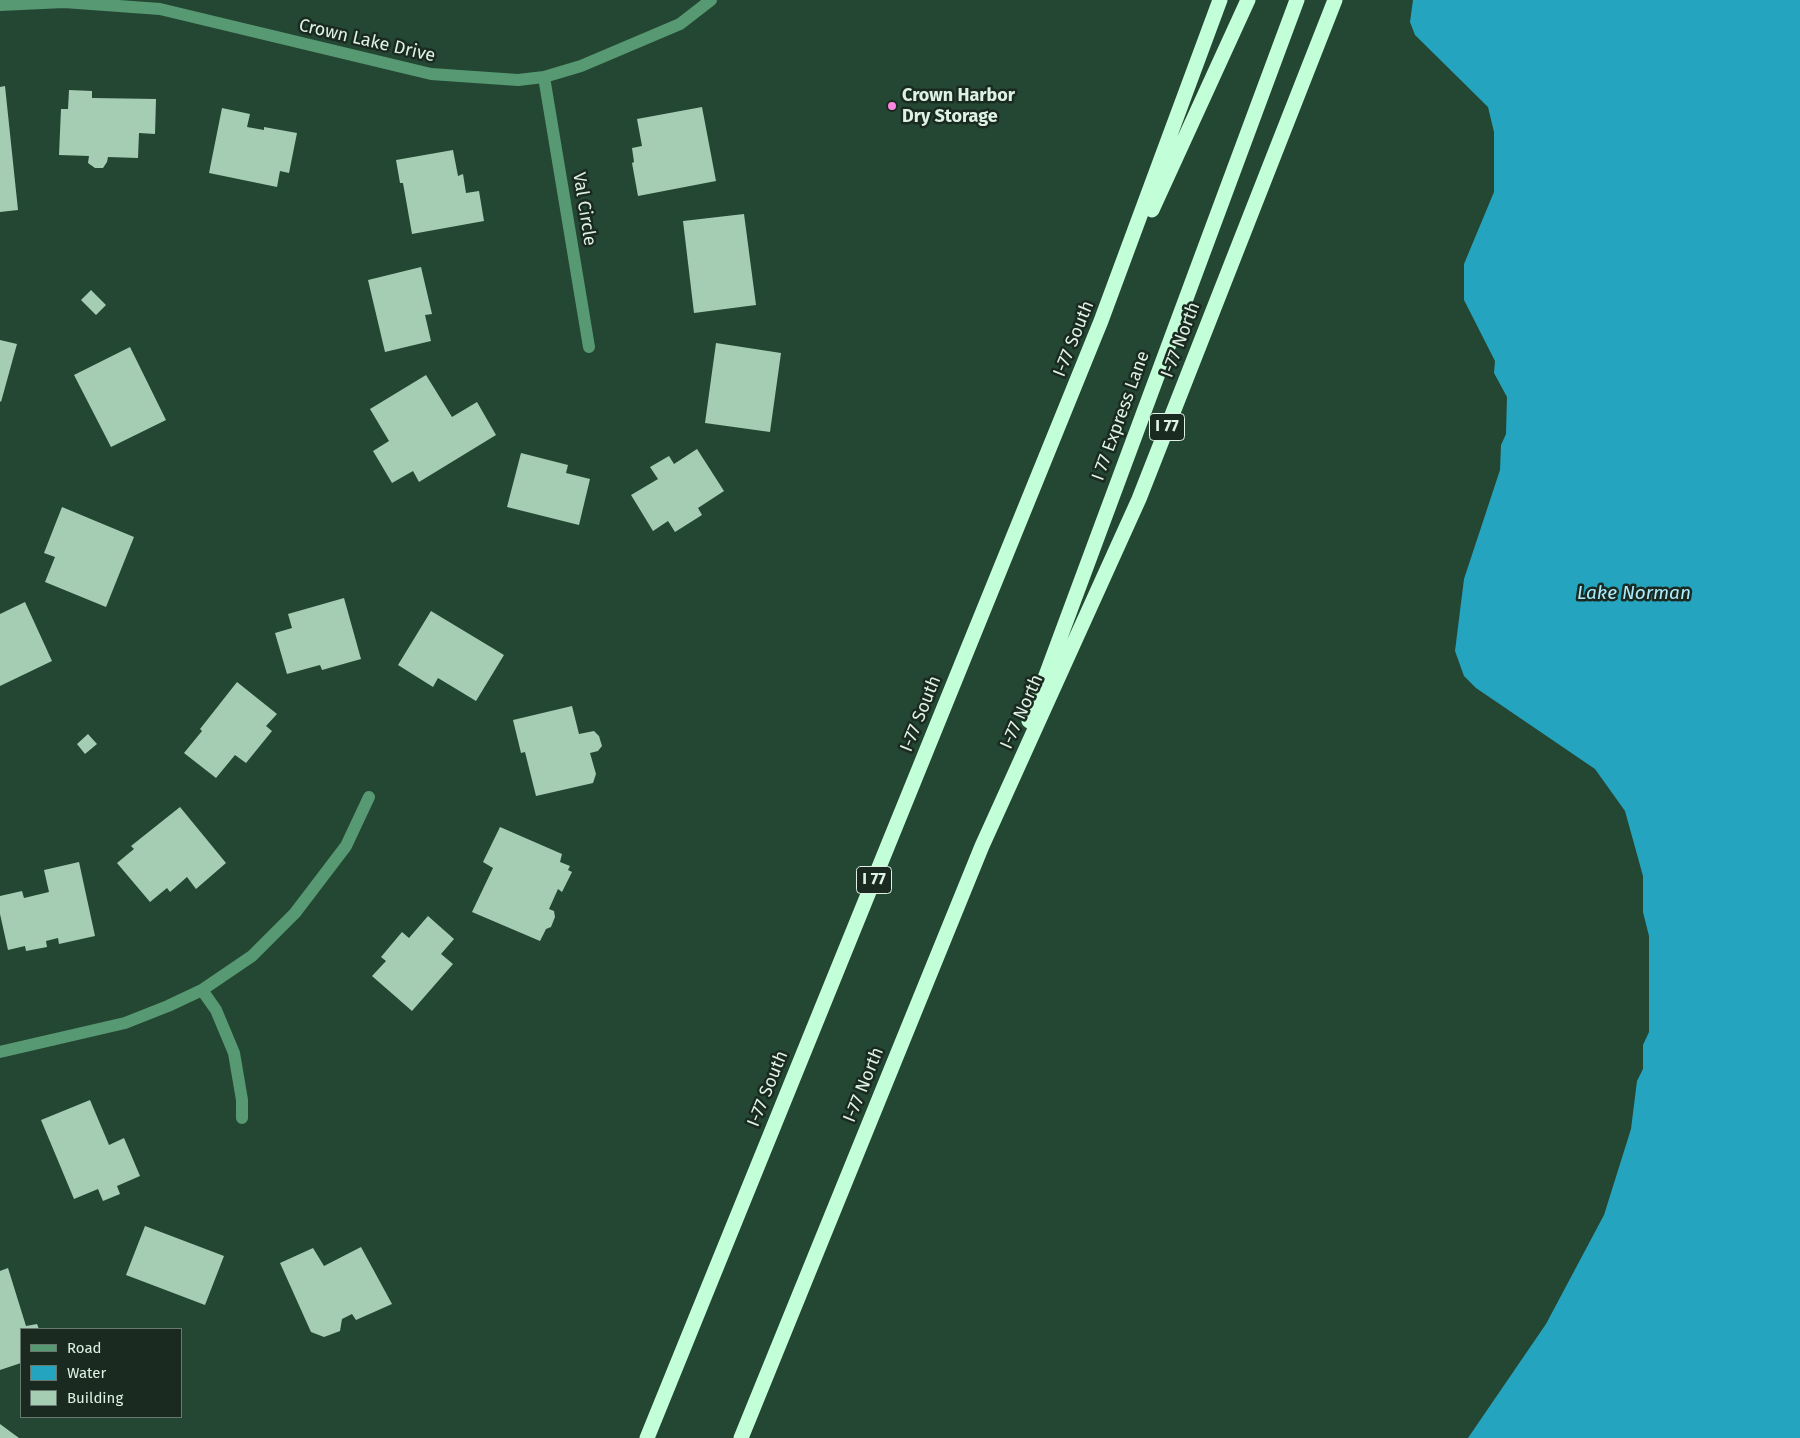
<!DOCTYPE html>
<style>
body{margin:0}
#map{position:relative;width:1800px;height:1438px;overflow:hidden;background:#244733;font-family:"Fira Sans",sans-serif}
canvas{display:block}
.legend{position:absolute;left:20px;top:1328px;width:162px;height:90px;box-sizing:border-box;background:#1a2a20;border:1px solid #687a6e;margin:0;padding:6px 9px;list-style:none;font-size:15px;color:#def2e4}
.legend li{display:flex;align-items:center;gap:10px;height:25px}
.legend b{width:25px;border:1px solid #687a6e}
</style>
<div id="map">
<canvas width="1800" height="1438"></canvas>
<ul class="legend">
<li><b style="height:6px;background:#579972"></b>Road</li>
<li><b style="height:14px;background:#25a4c0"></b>Water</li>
<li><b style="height:14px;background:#a5cdb3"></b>Building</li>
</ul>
</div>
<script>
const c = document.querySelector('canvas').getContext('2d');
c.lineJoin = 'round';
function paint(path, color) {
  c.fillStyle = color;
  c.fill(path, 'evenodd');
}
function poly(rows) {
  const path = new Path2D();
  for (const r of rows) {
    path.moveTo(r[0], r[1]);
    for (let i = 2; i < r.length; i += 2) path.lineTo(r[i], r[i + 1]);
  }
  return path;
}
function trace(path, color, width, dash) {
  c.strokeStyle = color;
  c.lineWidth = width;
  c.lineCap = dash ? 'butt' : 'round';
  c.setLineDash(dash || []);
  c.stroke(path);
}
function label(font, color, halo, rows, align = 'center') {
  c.font = font + ' "Fira Sans",sans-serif';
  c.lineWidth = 5;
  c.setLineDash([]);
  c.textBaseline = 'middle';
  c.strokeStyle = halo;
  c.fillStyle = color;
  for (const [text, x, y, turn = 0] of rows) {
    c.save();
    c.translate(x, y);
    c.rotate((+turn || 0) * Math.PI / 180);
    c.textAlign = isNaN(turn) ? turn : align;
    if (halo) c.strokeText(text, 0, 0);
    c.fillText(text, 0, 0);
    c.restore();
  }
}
const water = poly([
 [1413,0,1800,0,1800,1438,1468,1438,1546,1324,1604,1215,1631,1129,1637,1081,1643,1069,1643,1045,1649,1032,1649,936,1643,912,1643,876,1625,811,1595,769,1476,688,1464,676,1455,651,1464,579,1500,470,1501,445,1506,434,1507,397,1494,373,1495,361,1464,300,1464,264,1494,192,1494,132,1488,107,1415,35,1410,22]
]);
const building = poly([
 [5,86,18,210,0,212,0,87],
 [69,90,92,91,92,98,156,99,155,134,139,133,138,158,108,157,107,162,103,168,95,168,88,163,89,156,59,155,61,109,68,109],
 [702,107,716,181,638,196,632,163,634,162,632,148,642,146,637,119],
 [222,108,250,114,247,127,264,130,264,127,297,133,289,173,280,171,277,187,209,173],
 [453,150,458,176,463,174,466,193,479,191,484,221,412,234,403,183,400,183,396,160],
 [744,214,756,305,694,313,683,221],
 [421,267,432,314,425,315,431,341,385,352,368,280],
 [91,290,106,305,96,315,81,300],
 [0,340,17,344,1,402,0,401],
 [716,343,781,353,770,432,705,423],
 [130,347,166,420,111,447,74,375],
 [426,375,452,417,477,402,496,435,419,482,413,471,392,483,373,451,389,441,370,409],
 [697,449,724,491,698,508,702,515,675,532,668,521,653,531,631,495,658,479,650,467,669,456,674,464],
 [521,453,568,465,566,473,590,479,579,525,507,507],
 [62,507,134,537,106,607,45,582,55,557,44,553],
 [344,598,361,659,322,670,320,665,287,674,275,633,292,628,288,614],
 [25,602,52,661,0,686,0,614],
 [431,611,504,655,476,701,438,678,433,687,398,665],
 [237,682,277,714,266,726,272,731,246,763,235,755,216,778,184,753,202,731,200,729],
 [572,706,579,734,594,731,599,736,602,746,598,751,590,753,596,774,593,783,536,796,525,752,521,753,513,720],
 [88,734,97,744,85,754,77,744],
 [180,807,226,863,196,889,187,877,170,892,167,888,150,902,117,863,134,849,131,846],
 [500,827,562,854,560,862,570,866,568,870,572,872,562,892,558,889,549,909,554,911,555,917,551,927,546,929,540,941,472,912,493,868,483,862],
 [79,862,95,936,59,944,58,938,46,941,47,947,26,951,25,946,8,950,0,914,0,896,22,891,24,898,49,892,44,870],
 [428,916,454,939,441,954,453,964,412,1011,372,976,386,961,381,957,402,932,409,938],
 [90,1100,109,1145,124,1138,140,1176,117,1186,120,1194,103,1201,98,1189,74,1199,41,1120],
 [145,1226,224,1256,205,1305,126,1275],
 [361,1247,392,1304,356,1320,352,1314,342,1319,340,1331,324,1337,311,1332,280,1263,313,1248,324,1266],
 [8,1268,26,1326,37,1324,39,1329,21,1329,21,1363,0,1370,0,1271],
 [0,1424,19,1438,0,1438]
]);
const minor = poly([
 [0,5,64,2,160,9,431,74,518,80,544,77,581,66,680,24,711,0],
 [544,77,589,347],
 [202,990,216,1010,234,1053,242,1100,242,1118],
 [0,1052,125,1023,168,1006,202,990,252,956,295,913,346,846,369,797]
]);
const highway = poly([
 [1152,210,1248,0],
 [1029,721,1297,0],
 [647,1438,1101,321,1220,0],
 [741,1438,982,846,1139,499,1335,0]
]);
const markers = [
 [892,106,5,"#fd86e1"]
];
const shields = [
 [1167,427,35],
 [874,880,35]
];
const shieldNames = [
 ["I 77",1167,427],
 ["I 77",874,880]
];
const streetNames = [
 ["Crown Lake Drive",367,41,13],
 ["Val Circle",584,209,81],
 ["I-77 South",1074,339,-68],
 ["I-77 North",1181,340,-69],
 ["I 77 Express Lane",1121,416,-70],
 ["I-77 North",1022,712,-66],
 ["I-77 South",921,714,-68],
 ["I-77 North",864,1085,-68],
 ["I-77 South",768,1089,-68]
];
const poiNames = [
 ["Crown Harbor",902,96],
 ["Dry Storage",902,117]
];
const waterNames = [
 ["Lake Norman",1634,594]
];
paint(water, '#25a4c0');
paint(building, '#a5cdb3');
trace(minor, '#579972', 12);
trace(highway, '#c2fed8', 15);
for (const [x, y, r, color] of markers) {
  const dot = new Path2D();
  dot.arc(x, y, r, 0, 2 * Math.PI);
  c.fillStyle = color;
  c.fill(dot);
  trace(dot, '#1a2a20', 2);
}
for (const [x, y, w] of shields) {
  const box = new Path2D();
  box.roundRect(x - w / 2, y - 13.5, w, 27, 4);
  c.fillStyle = '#1a2a20';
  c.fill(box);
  trace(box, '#def2e4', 1);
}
label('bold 16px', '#def2e4', null, shieldNames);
label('18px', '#def2e4', '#1a2a20', streetNames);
label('bold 18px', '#def2e4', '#1a2a20', poiNames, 'left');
label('italic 19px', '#adecfe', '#1a2a20', waterNames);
</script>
